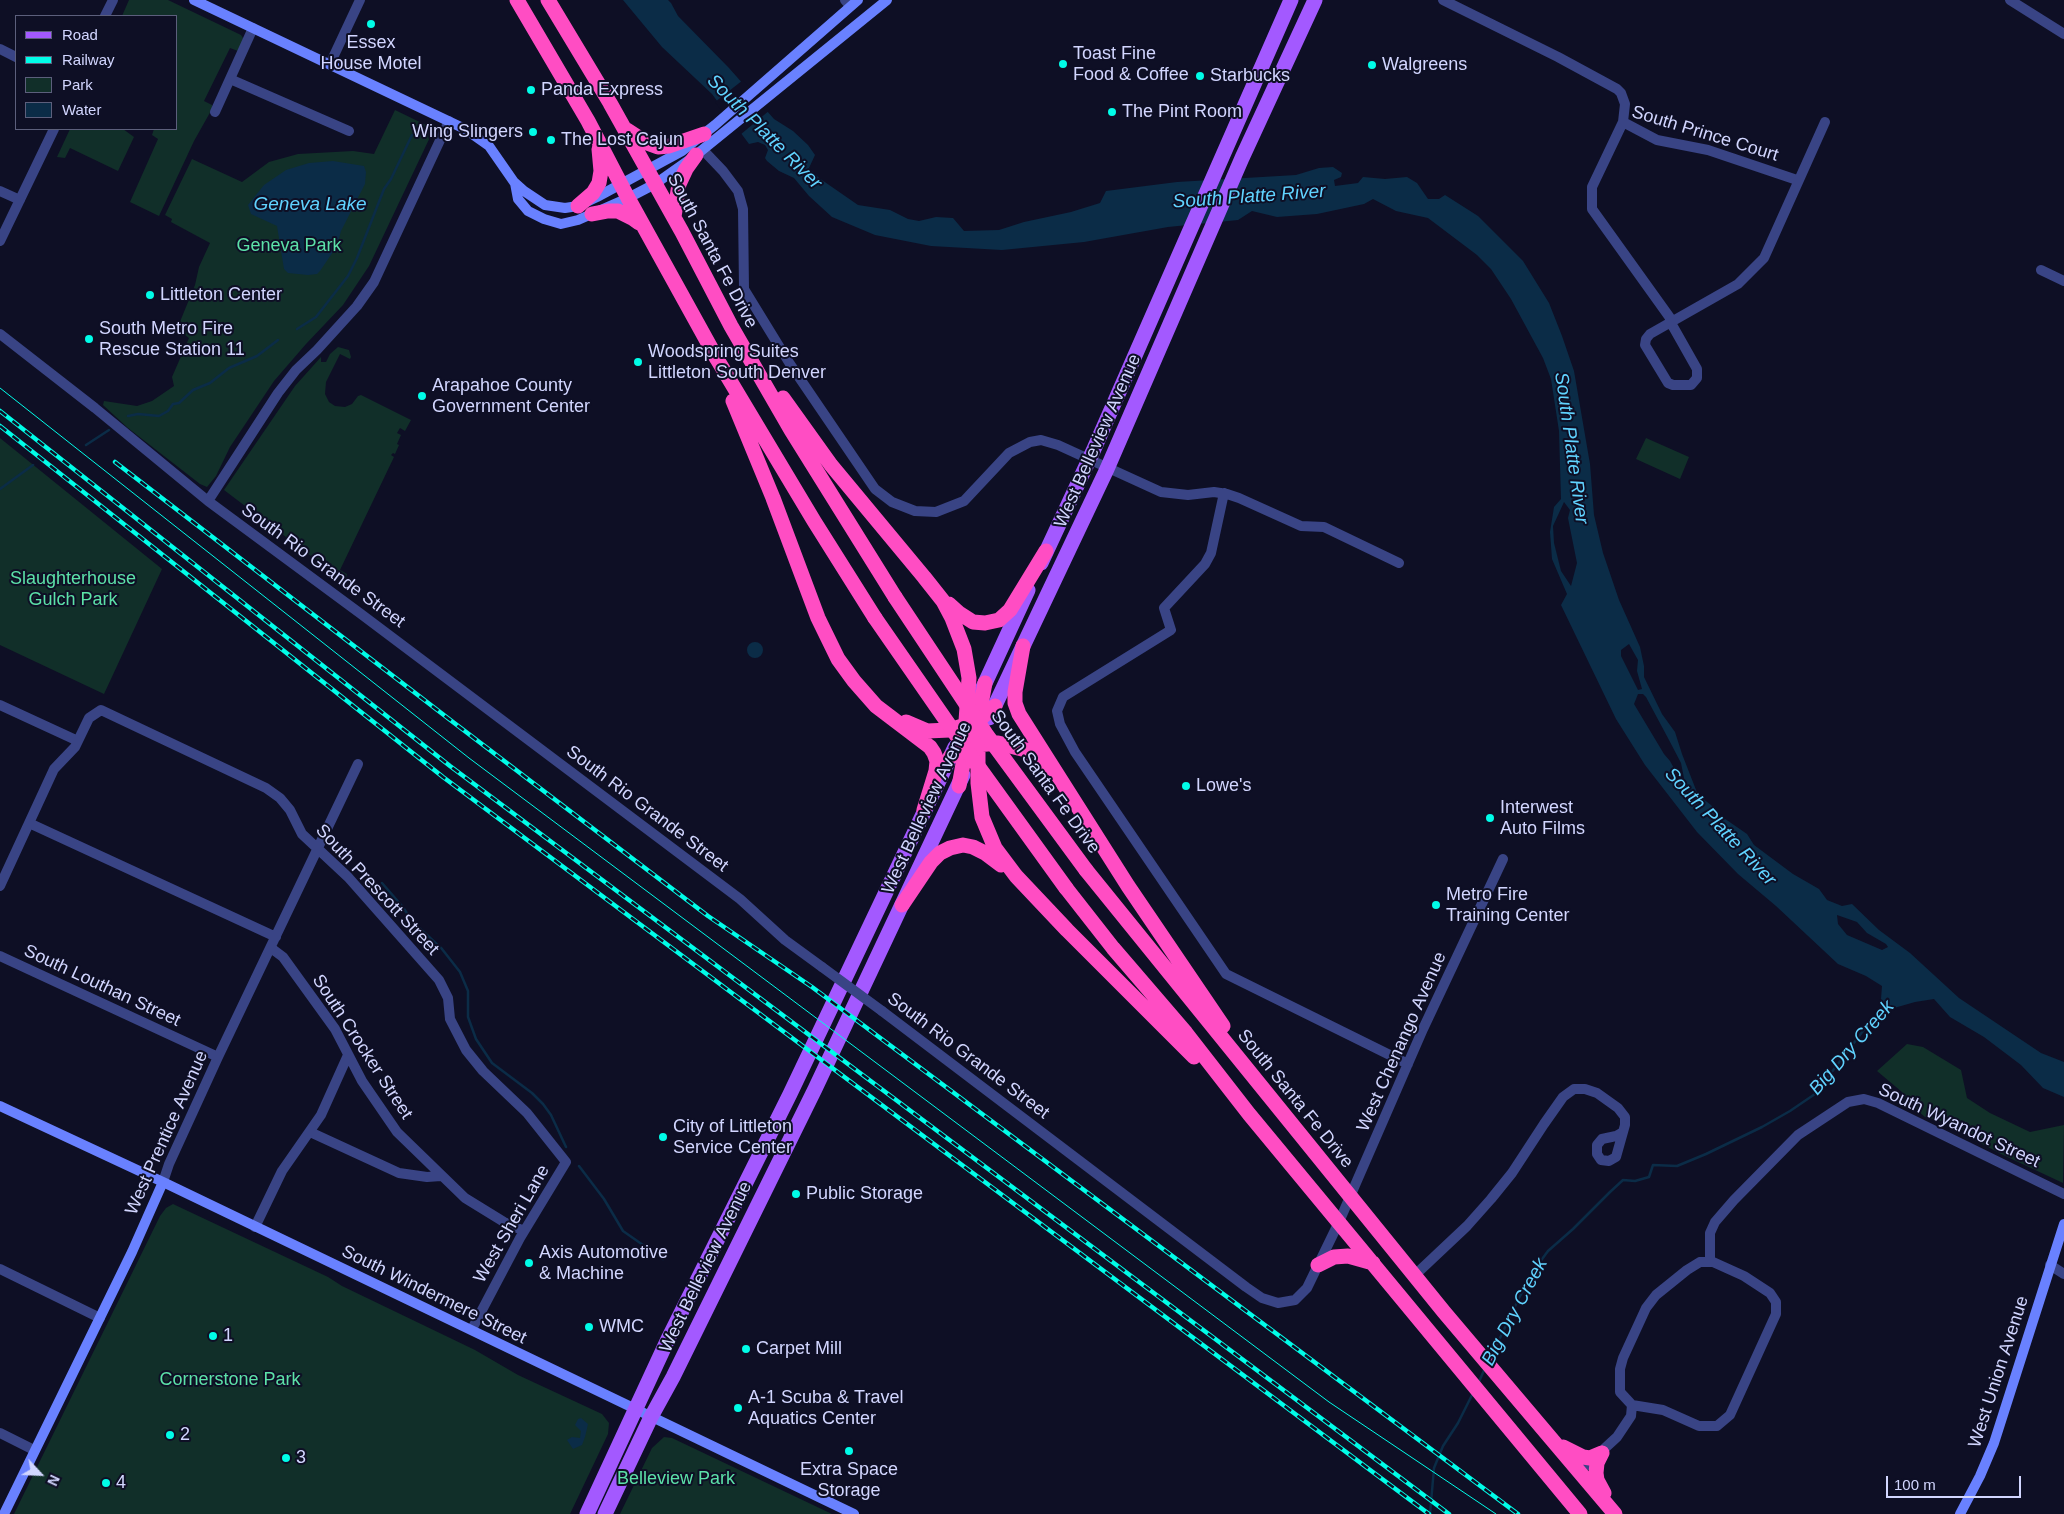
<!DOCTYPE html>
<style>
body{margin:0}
#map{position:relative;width:2064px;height:1514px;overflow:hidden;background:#0e0f25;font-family:Helvetica,sans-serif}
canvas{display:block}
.legend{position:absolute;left:15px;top:15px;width:162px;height:115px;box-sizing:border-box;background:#0e0f25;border:1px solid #5c5f7c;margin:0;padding:6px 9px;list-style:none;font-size:15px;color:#d2d6ff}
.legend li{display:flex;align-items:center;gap:10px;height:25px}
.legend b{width:25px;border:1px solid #5c5f7c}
.north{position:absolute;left:15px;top:1449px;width:50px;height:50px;-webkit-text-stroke:4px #0e0f25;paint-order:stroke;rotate:115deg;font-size:14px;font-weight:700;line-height:20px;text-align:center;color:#d2d6ff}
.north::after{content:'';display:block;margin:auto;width:18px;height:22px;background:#d2d6ff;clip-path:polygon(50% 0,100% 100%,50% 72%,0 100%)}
.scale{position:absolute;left:1886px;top:1476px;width:135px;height:22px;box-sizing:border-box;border:2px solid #d2d6ff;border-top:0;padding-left:6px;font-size:15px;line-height:18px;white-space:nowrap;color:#d2d6ff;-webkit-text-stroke:4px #0e0f25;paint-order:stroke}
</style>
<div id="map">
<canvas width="2064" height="1514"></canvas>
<ul class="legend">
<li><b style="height:6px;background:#a359ff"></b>Road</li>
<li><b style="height:6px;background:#00fde8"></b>Railway</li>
<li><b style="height:14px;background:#112f29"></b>Park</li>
<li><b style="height:14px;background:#0b2c47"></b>Water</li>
</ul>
<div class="north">N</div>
<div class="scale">100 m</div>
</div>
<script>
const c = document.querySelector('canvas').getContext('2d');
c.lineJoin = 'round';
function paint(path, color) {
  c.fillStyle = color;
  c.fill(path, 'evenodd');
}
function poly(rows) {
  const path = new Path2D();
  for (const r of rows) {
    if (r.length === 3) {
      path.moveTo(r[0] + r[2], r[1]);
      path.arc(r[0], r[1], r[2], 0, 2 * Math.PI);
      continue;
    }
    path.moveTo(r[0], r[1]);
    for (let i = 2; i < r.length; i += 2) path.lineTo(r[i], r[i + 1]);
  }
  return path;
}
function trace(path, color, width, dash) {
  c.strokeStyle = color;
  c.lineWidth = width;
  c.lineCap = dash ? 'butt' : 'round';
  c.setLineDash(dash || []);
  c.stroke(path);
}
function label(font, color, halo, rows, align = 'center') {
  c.font = font + ' Helvetica,sans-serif';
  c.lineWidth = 4;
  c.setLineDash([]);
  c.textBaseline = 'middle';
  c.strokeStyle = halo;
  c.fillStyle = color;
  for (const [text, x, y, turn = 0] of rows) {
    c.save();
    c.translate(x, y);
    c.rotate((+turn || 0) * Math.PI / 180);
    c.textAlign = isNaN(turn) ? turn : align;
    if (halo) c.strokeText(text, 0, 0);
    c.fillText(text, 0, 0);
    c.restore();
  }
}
const green = poly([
 [129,0,168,0,241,35,245,41,238,51,230,48,204,101,212,105,212,109,194,141,159,216,130,202,158,139,152,135,154,129,176,129,176,16,122,16],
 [395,110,428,126,432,133,369,266,343,305,306,344,274,381,230,447,216,476,207,487,200,484,128,428,103,405,104,401,137,406,152,401,174,386,172,377,189,338,177,329,195,285,199,267,210,243,171,222,172,219,165,215,192,159,242,182,269,162,298,154,353,151,374,154],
 [70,129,123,129,134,137,118,171,70,148,65,158,57,157],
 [338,347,349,350,351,357,350,359,340,354,326,382,325,394,329,402,335,406,345,407,352,404,358,396,361,395,411,420,405,431,400,428,397,433,401,435,397,444,399,445,395,454,393,453,391,455,394,457,340,570,347,574,346,579,344,581,224,490,295,386,321,357,321,362,326,362,330,354],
 [0,438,162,569,104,694,0,645],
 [1646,438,1689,457,1680,479,1636,459],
 [1907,1044,1923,1047,1961,1070,1967,1098,1990,1113,2030,1132,2064,1125,2063,1183,2001,1154,1969,1137,1959,1126,1925,1117,1904,1099,1902,1092,1877,1071],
 [173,1204,328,1277,342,1286,475,1350,518,1375,602,1414,609,1423,608,1434,570,1514,14,1514,160,1216,166,1208],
 [664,1437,672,1438,832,1514,620,1514,652,1448]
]);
const water = poly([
 [623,0,668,0,671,3,678,16,729,68,774,119,793,131,808,145,815,155,809,168,819,178,858,205,890,210,908,219,919,221,936,217,953,218,964,231,999,230,1024,222,1071,212,1100,203,1106,191,1177,182,1296,175,1319,168,1333,167,1342,173,1341,177,1334,180,1335,186,1358,183,1363,177,1385,179,1407,177,1417,183,1428,199,1439,199,1445,195,1478,216,1523,261,1549,303,1562,336,1574,371,1590,464,1594,515,1603,553,1619,600,1640,647,1644,666,1644,677,1662,714,1675,732,1682,754,1698,795,1711,805,1718,814,1747,834,1754,845,1793,874,1819,889,1827,900,1842,906,1852,904,1879,930,1910,953,1959,998,2041,1053,2064,1062,2064,1097,2043,1088,2021,1065,1984,1037,1950,1017,1934,999,1915,1002,1880,1012,1882,986,1866,976,1838,964,1776,906,1738,874,1697,832,1645,765,1616,719,1561,605,1567,594,1552,559,1550,532,1554,507,1561,499,1559,431,1551,379,1543,358,1511,299,1491,269,1477,255,1428,218,1396,211,1373,199,1364,204,1317,214,1277,217,1252,211,1238,220,1168,227,1084,242,1002,250,931,246,875,235,832,217,809,196,794,178,779,171,767,161,765,158,768,150,765,145,758,142,749,144,712,94,662,47],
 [1564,502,1570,510,1568,518,1577,563,1571,586,1561,571,1554,543,1553,526],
 [1629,644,1638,660,1637,671,1642,689,1638,690,1621,656,1621,650],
 [1638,694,1643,694,1646,697,1669,740,1681,763,1685,783,1681,783,1677,778,1676,772,1670,761,1664,754,1634,704],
 [1837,915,1857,922,1867,933,1886,944,1888,947,1882,950,1847,935,1838,924],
 [333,161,364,166,366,172,365,184,341,231,337,246,320,271,317,274,308,275,288,273,284,269,277,226,251,214,248,205,264,185,286,170,309,163],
 [755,650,8],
 [581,1418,588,1424,585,1437,582,1445,573,1449,567,1440,572,1437,580,1438,581,1431,575,1425,578,1419]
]);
const pier = poly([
 [743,80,770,110,740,135,715,102]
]);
const stream = poly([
 [297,329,316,317,348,276,357,258,384,189,391,179,412,135],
 [128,416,138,414,159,416,168,411,173,404,179,403,193,390,210,383,229,368,257,356,278,340],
 [86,445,109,430],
 [0,489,33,465],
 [382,883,402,906,413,922,442,949,460,972,468,991,468,1017,476,1039,492,1063,532,1093,543,1104,551,1115,566,1147],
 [579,1166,604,1199,623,1231,663,1259],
 [1490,1359,1519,1298,1537,1266,1548,1251,1573,1229,1610,1192,1623,1180,1635,1181,1649,1177,1653,1165,1677,1166,1706,1154,1762,1127,1790,1111,1815,1094,1866,1027,1881,1010],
 [1478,1384,1485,1368],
 [1430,1514,1434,1468,1443,1446,1458,1423,1473,1393]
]);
const street = poly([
 [845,0,850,6],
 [1443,0,1558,57,1617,89,1621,93,1625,104,1623,122,1592,187,1592,209,1673,322],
 [2010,0,2064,34],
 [105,16,113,0],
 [0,49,16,57],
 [330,64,360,0],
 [230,79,349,131],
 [215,112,253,28],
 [1623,122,1657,140,1708,150,1797,180],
 [703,150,723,171,738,191,743,209,744,289,790,364,875,489,892,502,915,511,936,512,964,501,1009,453,1030,442,1041,440,1058,445,1161,492,1188,495,1214,492,1227,494,1239,498,1301,526,1324,527,1399,563],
 [0,191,20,200],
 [0,241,54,129],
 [2041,270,2064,281],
 [1671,323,1697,369,1697,378,1691,385,1673,385,1668,383,1645,345,1646,339,1650,334,1738,284,1764,258,1825,122],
 [0,334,95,408,208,501,361,614,740,899,785,940,822,967],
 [1224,493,1211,553,1205,564,1164,608,1171,630,1063,697,1057,711,1060,724,1075,752,1226,974,1408,1064],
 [208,501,278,393,296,370,317,350,357,306,374,282,449,121],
 [0,705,78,741],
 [29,823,276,937],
 [0,886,54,769,75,747,89,718,101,710,266,788,280,798,290,810,302,834,348,877,439,980,448,998,450,1019,466,1050,483,1071,527,1113,566,1162,520,1238,472,1329],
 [271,948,283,957,335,1029,362,1081,397,1132,465,1198,504,1222,524,1231],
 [0,956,218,1057],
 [882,1011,1246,1287,1262,1298,1278,1303,1295,1300,1307,1288,1339,1222,1423,1029,1503,859],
 [310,1132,399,1173,427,1177,441,1176],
 [163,1182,169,1164,218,1057,358,764],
 [255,1227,282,1171,321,1115,348,1055],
 [1700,1262,1713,1262,1744,1276,1770,1293,1776,1302,1776,1314,1730,1415,1717,1426,1699,1426,1663,1410,1632,1405,1620,1392,1620,1369,1623,1358,1646,1308,1656,1295,1687,1270,1700,1262],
 [1710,1262,1710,1233,1715,1222,1734,1200,1798,1135,1848,1102,1864,1099,1878,1103,2064,1194],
 [2050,1265,2064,1274],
 [0,1269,100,1318],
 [1415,1275,1467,1226,1491,1199,1512,1173,1544,1124,1563,1097,1574,1089,1585,1089,1597,1093,1618,1108,1625,1117,1625,1125,1616,1157,1609,1161,1601,1160,1597,1154,1597,1145,1602,1139,1616,1136,1623,1132],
 [0,1433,34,1450],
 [1579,1472,1617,1437,1631,1416,1632,1405]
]);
const secondary = poly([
 [194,0,465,129,489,146,514,182,524,191,545,205,565,208,578,206,597,197,682,151,715,125,858,0],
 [515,183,518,199,528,211,544,219,561,224,578,220,628,198,655,184,696,155,887,0],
 [0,1106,163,1182,854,1514],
 [4,1514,132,1252,163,1182],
 [1960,1514,1980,1476,1994,1443,2064,1224]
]);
const primary = poly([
 [1041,563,1094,449,1291,0],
 [980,694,1028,590],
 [989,718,1107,469,1242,158,1315,0],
 [587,1514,669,1337,790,1094,955,747],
 [605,1514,651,1417,673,1377,815,1089,963,775]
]);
const highway = poly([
 [517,0,588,121,628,198,717,359,814,521,875,618],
 [548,0,610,103,682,232,731,326,791,430,895,597],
 [627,130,647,143,658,147,669,146,704,134],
 [578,206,593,193,599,183,601,171,599,149],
 [592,214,608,211,618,211,632,218,639,223],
 [674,217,679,184,686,169,696,155],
 [783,398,831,465,924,577,943,601,952,618,964,649,969,678,963,764,959,786],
 [733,401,773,498,818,618,838,659,854,681,876,706,930,747,934,753,937,761,936,771,924,810],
 [949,604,959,613,973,622,985,623,999,620,1010,610,1046,551],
 [1023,646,1015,692,1015,703,1019,714,1128,886,1223,1026],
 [985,683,978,721,978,783,982,817,995,848,1016,876,1067,930,1194,1057],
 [906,722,927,731,950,730,978,721,995,706],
 [950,757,964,749,977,745,998,743,1026,750,1038,759,1047,768],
 [1086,870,1444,1312,1615,1514],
 [1066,888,1113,948,1186,1033,1249,1114,1580,1514],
 [902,905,931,862,940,853,950,848,963,845,973,847,985,853,1001,865],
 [1318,1265,1334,1257,1348,1256,1373,1263],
 [1563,1447,1583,1457,1590,1458,1602,1453],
 [1602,1453,1597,1463,1596,1473,1597,1480,1604,1493]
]);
const tram = poly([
 [0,388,469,758,1329,1402,1496,1514]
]);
const rail = poly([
 [0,411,450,766,1449,1514],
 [0,426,443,777,1429,1514],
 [115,462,449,719,708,916,812,987,1518,1514]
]);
const streetBridge = poly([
 [822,967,882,1011]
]);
const highwayBridge = poly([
 [895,597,986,734,1086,870],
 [875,618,970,755,1066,888]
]);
const markers = [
 [371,24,5,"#00fde8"],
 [1063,64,5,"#00fde8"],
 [1372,65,5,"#00fde8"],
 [1200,76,5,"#00fde8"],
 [531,90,5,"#00fde8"],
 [1112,112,5,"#00fde8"],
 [533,132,5,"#00fde8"],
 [551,140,5,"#00fde8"],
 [150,295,5,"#00fde8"],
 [89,339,5,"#00fde8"],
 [638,362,5,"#00fde8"],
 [422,396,5,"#00fde8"],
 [1186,786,5,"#00fde8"],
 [1490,818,5,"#00fde8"],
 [1436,905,5,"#00fde8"],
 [663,1137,5,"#00fde8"],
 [796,1194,5,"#00fde8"],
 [529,1263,5,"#00fde8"],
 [589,1327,5,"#00fde8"],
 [213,1336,5,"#00fde8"],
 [746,1349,5,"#00fde8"],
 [738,1408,5,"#00fde8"],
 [170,1435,5,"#00fde8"],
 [849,1451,5,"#00fde8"],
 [286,1458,5,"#00fde8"],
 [106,1483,5,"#00fde8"]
];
const poiNames = [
 ["Essex",371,43,"center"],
 ["House Motel",371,64,"center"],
 ["Toast Fine",1073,54],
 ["Food & Coffee",1073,75],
 ["Walgreens",1382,65],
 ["Starbucks",1210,76],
 ["Panda Express",541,90],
 ["The Pint Room",1122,112],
 ["Wing Slingers",523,132,"right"],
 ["The Lost Cajun",561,140],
 ["Littleton Center",160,295],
 ["South Metro Fire",99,329],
 ["Rescue Station 11",99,350],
 ["Woodspring Suites",648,352],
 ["Littleton South Denver",648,373],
 ["Arapahoe County",432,386],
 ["Government Center",432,407],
 ["Lowe's",1196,786],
 ["Interwest",1500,808],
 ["Auto Films",1500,829],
 ["Metro Fire",1446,895],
 ["Training Center",1446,916],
 ["City of Littleton",673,1127],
 ["Service Center",673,1148],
 ["Public Storage",806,1194],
 ["Axis Automotive",539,1253],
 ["& Machine",539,1274],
 ["WMC",599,1327],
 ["1",223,1336],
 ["Carpet Mill",756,1349],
 ["A-1 Scuba & Travel",748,1398],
 ["Aquatics Center",748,1419],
 ["2",180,1435],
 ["3",296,1458],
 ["Extra Space",849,1470,"center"],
 ["Storage",849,1491,"center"],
 ["4",116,1483]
];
const streetNames = [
 ["South Prince Court",1705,134,17],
 ["South Santa Fe Drive",712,251,62],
 ["West Belleview Avenue",1098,441,-66],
 ["South Rio Grande Street",323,566,36],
 ["South Santa Fe Drive",1045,782,54],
 ["West Belleview Avenue",927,808,-65],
 ["South Rio Grande Street",647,809,37],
 ["South Prescott Street",377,890,47],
 ["South Louthan Street",102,986,25],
 ["West Chenango Avenue",1402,1042,-66],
 ["South Crocker Street",362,1047,57],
 ["South Rio Grande Street",968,1056,37],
 ["South Santa Fe Drive",1295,1099,51],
 ["South Wyandot Street",1959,1126,25],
 ["West Prentice Avenue",167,1133,-66],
 ["West Sheri Lane",512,1224,-60],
 ["West Belleview Avenue",706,1267,-64],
 ["South Windermere Street",434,1295,26],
 ["West Union Avenue",1999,1372,-72]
];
const parkNames = [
 ["Geneva Park",289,246],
 ["Slaughterhouse",73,579],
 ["Gulch Park",73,600],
 ["Cornerstone Park",230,1380],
 ["Belleview Park",676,1479]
];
const waterNames = [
 ["South Platte River",764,132,45],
 ["South Platte River",1249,197,-4],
 ["Geneva Lake",310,205],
 ["South Platte River",1571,448,82],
 ["South Platte River",1720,827,47],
 ["Big Dry Creek",1852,1048,-49],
 ["Big Dry Creek",1515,1312,-62]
];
paint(green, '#112f29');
paint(water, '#0b2c47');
paint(pier, '#0e0f25');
trace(stream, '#0b2c47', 2.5);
trace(street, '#394485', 10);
trace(secondary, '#6981ff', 10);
trace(primary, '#a359ff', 15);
trace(highway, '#ff4dc3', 15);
trace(tram, '#00fde8', 1);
trace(rail, '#00fde8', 4.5);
trace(rail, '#0e0f25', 2.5, [8]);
trace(streetBridge, '#394485', 10);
trace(highwayBridge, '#ff4dc3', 15);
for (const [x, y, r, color] of markers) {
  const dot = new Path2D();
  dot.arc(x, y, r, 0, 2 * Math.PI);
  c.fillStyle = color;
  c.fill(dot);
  trace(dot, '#0e0f25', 2);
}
label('18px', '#d2d6ff', '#0e0f25', poiNames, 'left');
label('18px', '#d2d6ff', '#0e0f25', streetNames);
label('18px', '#5ce1a8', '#0e0f25', parkNames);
label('italic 19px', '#60d3ff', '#0e0f25', waterNames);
</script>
